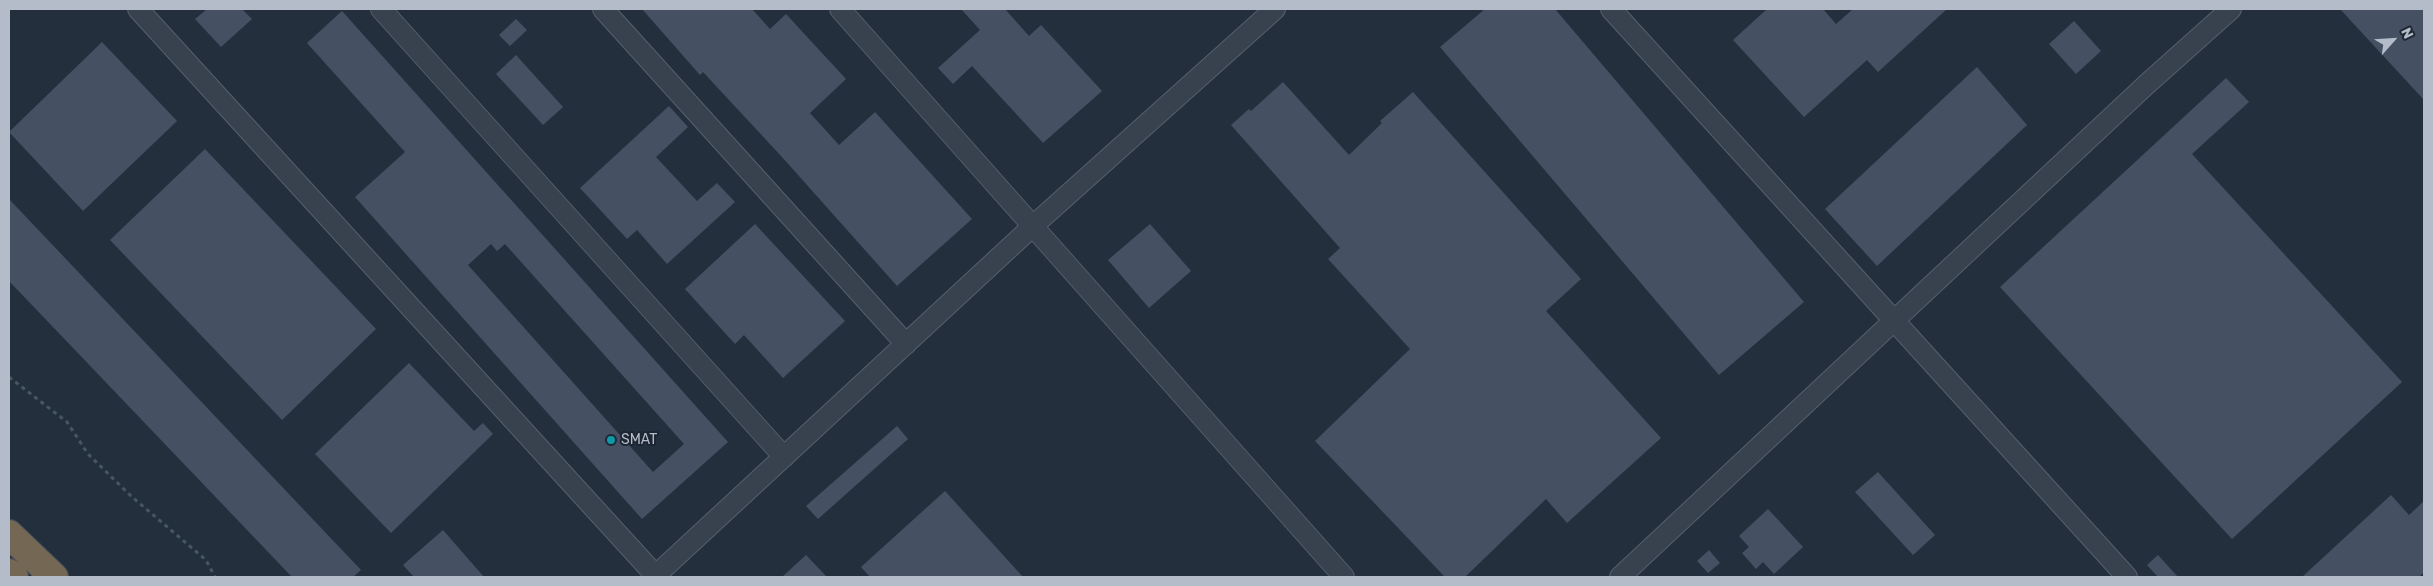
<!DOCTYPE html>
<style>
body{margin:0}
#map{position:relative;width:2433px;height:586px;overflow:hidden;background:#242f3e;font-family:Rubik,sans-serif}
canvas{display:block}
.frame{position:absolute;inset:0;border:10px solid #b4bcc9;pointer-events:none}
.north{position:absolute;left:2368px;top:15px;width:50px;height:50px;-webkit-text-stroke:4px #1d2633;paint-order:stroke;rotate:64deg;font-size:14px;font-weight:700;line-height:20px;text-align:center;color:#b4bcc9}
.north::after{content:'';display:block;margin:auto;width:18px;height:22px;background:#b4bcc9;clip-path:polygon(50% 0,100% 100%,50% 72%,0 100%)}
</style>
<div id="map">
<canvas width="2433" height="586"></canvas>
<div class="frame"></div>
<div class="north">N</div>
</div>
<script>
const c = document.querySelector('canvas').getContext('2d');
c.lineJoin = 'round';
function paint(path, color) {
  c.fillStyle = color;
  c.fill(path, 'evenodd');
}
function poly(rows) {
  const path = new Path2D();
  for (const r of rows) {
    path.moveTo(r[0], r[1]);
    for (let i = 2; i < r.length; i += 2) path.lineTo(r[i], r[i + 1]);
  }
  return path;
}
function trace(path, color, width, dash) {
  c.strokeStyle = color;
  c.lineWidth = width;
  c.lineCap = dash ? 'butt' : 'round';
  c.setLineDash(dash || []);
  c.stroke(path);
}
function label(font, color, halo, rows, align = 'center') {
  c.font = font + ' Rubik,sans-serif';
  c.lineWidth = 4;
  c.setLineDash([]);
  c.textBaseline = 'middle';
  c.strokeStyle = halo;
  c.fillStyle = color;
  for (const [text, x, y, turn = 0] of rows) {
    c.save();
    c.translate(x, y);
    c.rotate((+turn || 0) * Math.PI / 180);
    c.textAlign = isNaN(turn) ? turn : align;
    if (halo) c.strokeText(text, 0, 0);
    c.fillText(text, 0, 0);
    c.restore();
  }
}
const building = poly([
 [207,9,242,9,252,19,221,47,195,19],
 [642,9,752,9,770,29,786,14,846,79,810,113,839,145,875,112,972,219,897,286,782,157,703,72,700,75],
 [961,9,1005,9,1029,36,1041,25,1102,91,1043,143,972,66,953,84,938,68,980,30],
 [1485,9,1555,9,1804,302,1719,375,1440,47],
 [1767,9,1823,9,1836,24,1853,9,1947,9,1878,72,1867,60,1804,117,1733,40],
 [2340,9,2424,9,2424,100],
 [342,11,728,442,642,519,355,197,405,152,307,43],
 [491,244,497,251,505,244,684,444,653,472,468,265],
 [516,19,527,30,510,46,499,35],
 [2074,21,2101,51,2076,74,2049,44],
 [102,42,177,121,83,211,9,132],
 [516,55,563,107,543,125,496,74],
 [1977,67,2027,125,1877,266,1825,209],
 [2226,78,2249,102,2192,154,2402,382,2232,539,2000,287],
 [1283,82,1349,155,1382,123,1380,121,1413,92,1581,279,1546,311,1661,438,1567,523,1546,499,1465,577,1445,577,1315,441,1410,349,1328,259,1340,248,1231,125,1249,109,1251,111],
 [669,106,688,127,656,157,697,201,717,183,735,202,667,264,637,230,627,239,580,188],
 [205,149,376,329,282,420,110,240],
 [9,199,361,570,353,577,292,577,9,281],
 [755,224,845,321,783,378,744,335,735,344,685,289],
 [1150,224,1191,271,1149,308,1108,260],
 [409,363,474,431,483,423,493,434,391,533,315,454],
 [897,426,908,439,818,519,806,506],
 [1878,472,1935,535,1913,555,1855,492],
 [945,491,1023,577,870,577,861,567],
 [2391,495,2409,515,2424,501,2424,572,2419,577,2302,577],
 [1768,509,1803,547,1774,574,1763,562,1756,569,1742,553,1749,547,1739,536],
 [443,530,484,577,414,577,403,565],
 [1709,550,1720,563,1708,573,1697,561],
 [806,555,827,577,782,577],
 [2158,555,2178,577,2158,577,2147,565]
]);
const path = poly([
 [9,377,67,422,88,454,131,496,206,560,215,577]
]);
const minor = poly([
 [138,9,657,577],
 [381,9,784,457],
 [603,9,906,344],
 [840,9,1344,577],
 [1611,9,2127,577],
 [654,577,1034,225,1275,9],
 [1620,577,2147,84,2231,9]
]);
const highway = poly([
 [9,534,54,577],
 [9,573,14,577]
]);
const markers = [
 [611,440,5,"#0f9aa8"]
];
const poiNames = [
 ["SMAT",621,440]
];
paint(building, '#455162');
trace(minor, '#565f6c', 22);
trace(highway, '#434c59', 30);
trace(path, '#44595c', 3, [4, 4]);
trace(minor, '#38414e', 20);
trace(highway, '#746855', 28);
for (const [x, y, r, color] of markers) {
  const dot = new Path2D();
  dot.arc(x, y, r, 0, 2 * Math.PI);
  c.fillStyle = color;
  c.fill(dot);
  trace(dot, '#1d2633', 2);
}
label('14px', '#b4bcc9', '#1d2633', poiNames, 'left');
</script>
